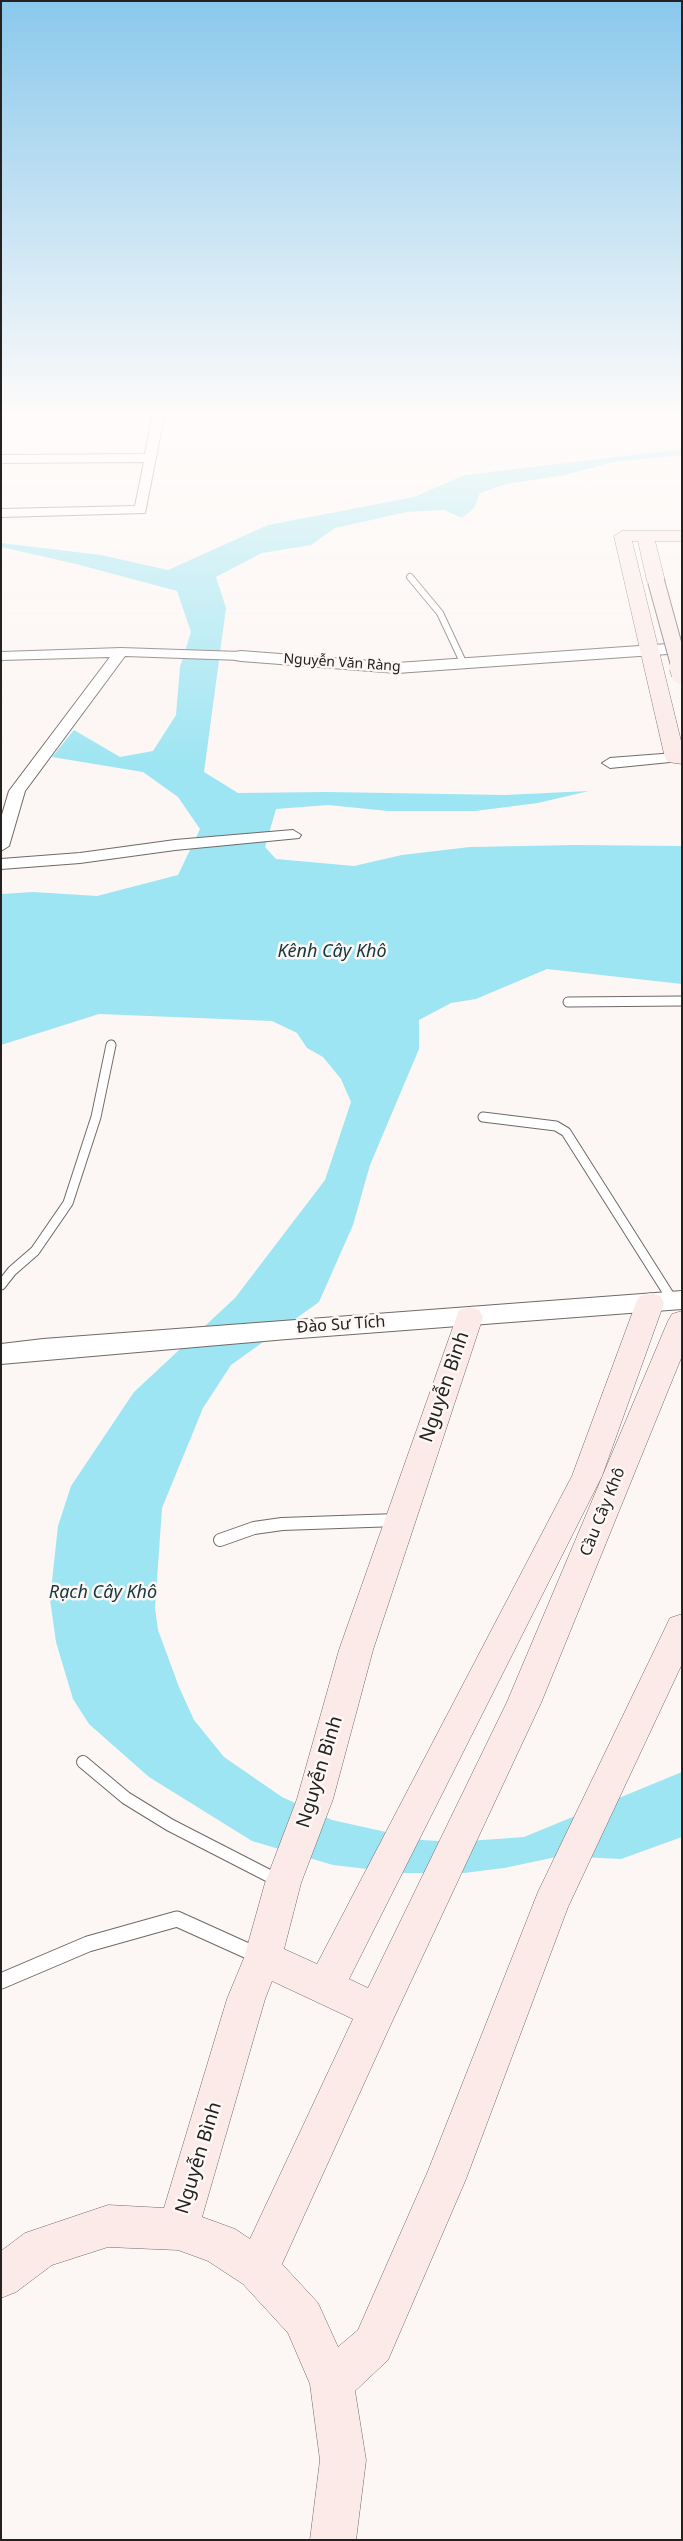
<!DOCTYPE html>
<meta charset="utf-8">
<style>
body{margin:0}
#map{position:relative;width:683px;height:2541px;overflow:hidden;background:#fcf6f4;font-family:"Noto Sans",sans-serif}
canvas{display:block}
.frame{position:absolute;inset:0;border:2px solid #242221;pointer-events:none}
</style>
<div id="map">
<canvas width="683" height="2541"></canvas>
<div class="frame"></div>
</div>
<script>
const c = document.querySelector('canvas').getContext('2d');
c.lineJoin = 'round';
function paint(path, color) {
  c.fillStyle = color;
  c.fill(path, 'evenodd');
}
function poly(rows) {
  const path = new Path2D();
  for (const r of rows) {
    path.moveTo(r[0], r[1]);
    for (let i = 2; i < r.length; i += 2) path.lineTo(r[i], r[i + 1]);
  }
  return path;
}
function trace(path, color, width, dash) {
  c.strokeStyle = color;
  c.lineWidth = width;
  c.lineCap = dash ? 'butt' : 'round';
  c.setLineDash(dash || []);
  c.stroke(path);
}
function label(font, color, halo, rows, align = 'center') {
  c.font = font + ' "Noto Sans",sans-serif';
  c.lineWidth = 5;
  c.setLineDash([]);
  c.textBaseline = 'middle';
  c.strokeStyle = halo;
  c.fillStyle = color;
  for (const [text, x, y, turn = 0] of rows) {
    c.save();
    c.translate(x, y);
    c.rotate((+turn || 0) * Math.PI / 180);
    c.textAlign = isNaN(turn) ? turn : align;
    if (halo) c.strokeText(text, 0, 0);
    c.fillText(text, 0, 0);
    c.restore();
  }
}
const water = poly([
 [682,449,682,455,613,462,565,475,506,484,480,493,474,508,462,518,444,510,407,512,335,528,311,545,262,553,216,577,226,608,204,772,238,793,328,792,505,795,589,791,538,803,475,811,388,811,328,805,276,809,265,847,276,859,354,866,402,855,470,847,576,845,682,846,682,984,547,969,476,999,451,1003,419,1020,419,1049,370,1165,353,1225,319,1302,231,1365,203,1408,162,1508,155,1608,158,1630,179,1687,194,1720,224,1757,282,1797,332,1820,422,1840,455,1842,524,1837,682,1772,682,1837,621,1859,561,1856,504,1868,464,1873,402,1873,333,1865,252,1841,149,1777,89,1724,73,1699,56,1642,50,1599,58,1526,71,1486,134,1392,235,1298,325,1180,351,1102,341,1079,323,1057,307,1048,297,1033,272,1021,99,1014,1,1045,1,894,33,892,97,896,178,875,200,829,178,797,143,772,52,757,74,730,120,757,153,751,176,715,180,667,191,632,177,591,76,564,1,547,1,543,101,555,168,570,268,525,414,497,465,475]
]);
const serviceFar3 = poly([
 [410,577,440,613,463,662]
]);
const serviceFar2 = poly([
 [568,1002,682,1001],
 [483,1117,556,1126,566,1132,673,1301],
 [1,1285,12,1271,35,1251,68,1203,96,1117,111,1045]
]);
const serviceFar1 = poly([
 [220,1540,254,1528,282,1524,397,1520],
 [83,1762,126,1798,170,1825,279,1881]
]);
const service = poly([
 [1,1981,88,1944,177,1919,259,1956]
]);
const minor = poly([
 [1,412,10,412,5,420,1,421,1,412],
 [153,412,165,412,145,513,1,517,1,509,135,506,144,462,1,463,1,455,145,454,153,412],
 [121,648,241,652,248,656,241,660,125,656,25,791,9,846,1,851,1,818,9,791,110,657,1,660,1,652,121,648],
 [675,753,680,755,680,761,610,768,602,763,610,758,675,753],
 [293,830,301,835,299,838,175,850,80,863,1,869,1,859,80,853,175,840,293,830]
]);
const tertiary = poly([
 [682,643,682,653,397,673,241,661,235,660,232,656,235,652,241,651,397,663,682,643],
 [682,1291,682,1309,287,1339,1,1364,1,1344,43,1339,682,1291]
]);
const secondary = poly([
 [622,531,682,531,682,541,655,541,665,581,662,585,656,586,650,585,647,581,638,541,632,541,682,745,682,764,668,762,665,758,614,536,622,531],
 [650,1293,660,1296,664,1303,602,1476,349,1979,368,1988,507,1702,668,1321,672,1314,682,1311,682,1356,541,1703,391,2024,282,2264,318,2303,338,2347,358,2330,428,2171,538,1892,670,1618,682,1614,682,1664,568,1907,466,2179,388,2360,355,2391,366,2460,356,2540,310,2540,320,2460,310,2384,288,2333,243,2284,208,2261,178,2250,108,2247,52,2265,16,2292,1,2298,1,2251,25,2233,108,2205,164,2208,227,1999,244,1958,265,1883,297,1799,339,1650,459,1310,469,1307,479,1310,483,1317,373,1650,333,1799,301,1883,284,1949,317,1964,572,1476,636,1303,640,1296,650,1293],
 [272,1981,353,2019,250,2239,235,2229,202,2217,265,1999,272,1981]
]);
const secondaryBridgeFar1 = poly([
 [656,581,680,668]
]);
const secondaryBridge = poly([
 [680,667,682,674]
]);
const farStreetnames = [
 ["Nguyễn Văn Ràng",342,663,4]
];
const streetNames = [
 ["Đào Sư Tích",341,1325,-4],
 ["Cầu Cây Khô",603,1512,-68]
];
const waterNames = [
 ["Kênh Cây Khô",332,952],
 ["Rạch Cây Khô",103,1593]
];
const nearStreetnames = [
 ["Nguyễn Bình",445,1387,-71],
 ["Nguyễn Bình",320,1772,-73],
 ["Nguyễn Bình",199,2158,-73]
];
paint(water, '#9de5f2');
trace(serviceFar3, '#6f6a68', 8);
trace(serviceFar2, '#6f6a68', 11);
trace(serviceFar1, '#6f6a68', 14);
trace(service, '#6f6a68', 17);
trace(minor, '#6f6a68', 2);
trace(tertiary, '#6f6a68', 2);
trace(secondary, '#6f6a68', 1);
trace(serviceFar3, '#fff', 6);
trace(serviceFar2, '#fff', 9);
trace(serviceFar1, '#fff', 12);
trace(service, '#fff', 15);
paint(minor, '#fff');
paint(tertiary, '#fff');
paint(secondary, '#fbeae8');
trace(secondaryBridgeFar1, '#6f6a68', 18, []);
trace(secondaryBridge, '#6f6a68', 22, []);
trace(secondaryBridgeFar1, '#fbeae8', 16);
trace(secondaryBridge, '#fbeae8', 21);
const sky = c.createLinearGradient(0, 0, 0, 767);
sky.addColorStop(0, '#8ac8ec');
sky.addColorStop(0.54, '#fefbfa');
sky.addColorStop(1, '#fefbfa00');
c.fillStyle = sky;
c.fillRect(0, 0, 683, 767);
label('14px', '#242221', '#fcf6f4', farStreetnames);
label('16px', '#242221', '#fcf6f4', streetNames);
label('italic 18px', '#14373d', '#fcf6f4', waterNames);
label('19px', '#242221', '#fcf6f4', nearStreetnames);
</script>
